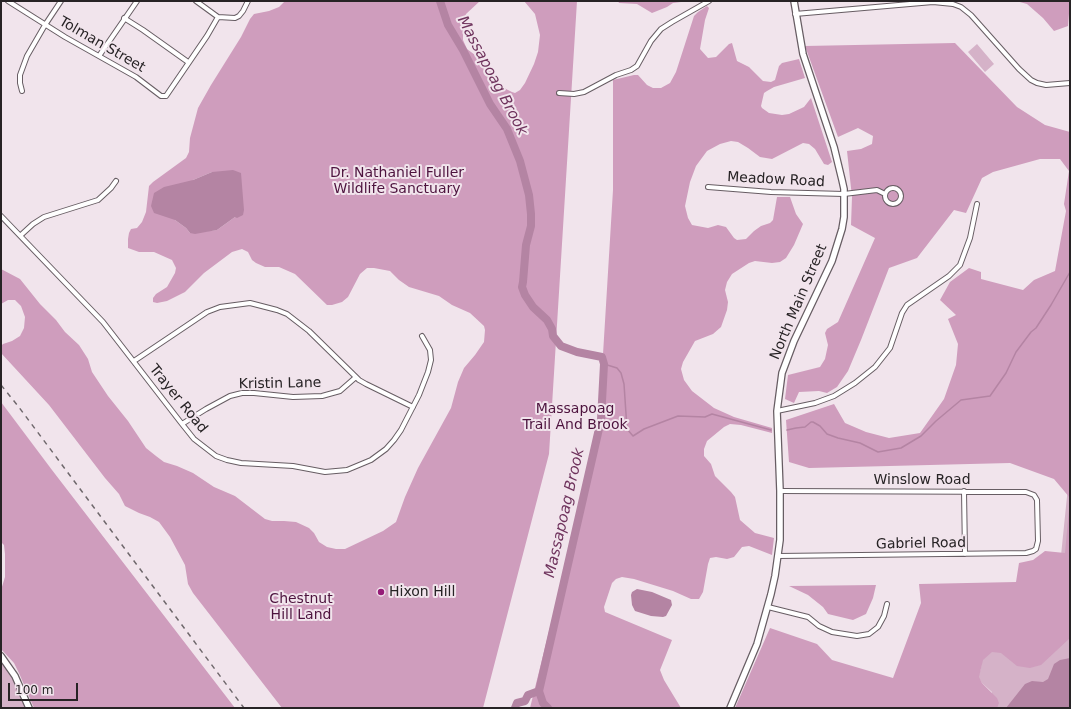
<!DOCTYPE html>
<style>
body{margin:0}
#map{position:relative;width:1071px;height:709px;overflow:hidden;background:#f1e4ec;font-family:"DejaVu Sans",sans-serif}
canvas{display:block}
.frame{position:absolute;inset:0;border:2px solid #272325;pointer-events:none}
.scale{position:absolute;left:8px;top:683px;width:70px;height:18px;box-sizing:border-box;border:2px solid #272325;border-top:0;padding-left:5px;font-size:12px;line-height:14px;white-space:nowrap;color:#272325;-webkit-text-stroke:3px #f1e4ec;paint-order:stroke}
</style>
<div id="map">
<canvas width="1071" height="709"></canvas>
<div class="frame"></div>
<div class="scale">100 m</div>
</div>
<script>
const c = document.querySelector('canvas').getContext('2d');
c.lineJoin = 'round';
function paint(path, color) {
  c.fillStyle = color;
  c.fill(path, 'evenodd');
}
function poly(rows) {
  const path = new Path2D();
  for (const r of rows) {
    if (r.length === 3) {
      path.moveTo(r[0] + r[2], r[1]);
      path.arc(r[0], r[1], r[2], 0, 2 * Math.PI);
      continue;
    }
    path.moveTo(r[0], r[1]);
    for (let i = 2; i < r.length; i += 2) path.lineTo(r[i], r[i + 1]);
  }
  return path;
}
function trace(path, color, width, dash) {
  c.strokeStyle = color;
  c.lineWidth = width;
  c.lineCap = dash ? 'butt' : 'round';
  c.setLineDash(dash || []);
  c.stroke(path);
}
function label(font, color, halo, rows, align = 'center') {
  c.font = font + ' "DejaVu Sans",sans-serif';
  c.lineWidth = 4;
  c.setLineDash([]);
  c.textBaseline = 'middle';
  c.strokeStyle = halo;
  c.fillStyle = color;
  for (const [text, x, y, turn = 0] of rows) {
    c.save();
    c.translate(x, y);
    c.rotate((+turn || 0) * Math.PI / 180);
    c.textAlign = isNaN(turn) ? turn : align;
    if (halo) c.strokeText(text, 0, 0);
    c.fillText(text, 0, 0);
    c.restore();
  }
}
const green = poly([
 [977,44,994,64,985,72,968,52],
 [1070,467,1070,708,986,708,992,692,982,683,978,677,981,668,983,637,1058,585],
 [1,662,12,677,25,708,1,708]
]);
const forest = poly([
 [285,1,480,1,466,14,463,22,463,40,467,49,483,61,506,89,512,92,515,93,520,90,525,83,534,64,538,52,540,35,535,14,524,1,577,1,549,454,483,708,282,708,193,593,188,584,185,565,170,537,159,522,150,517,139,513,125,506,119,494,105,478,49,405,1,353,1,346,3,344,12,341,20,336,24,328,25,317,21,306,15,300,8,300,1,304,1,269,20,279,40,304,56,320,65,332,79,345,88,359,92,372,108,396,128,421,146,448,156,456,164,462,177,466,193,473,214,487,235,496,265,519,272,521,284,521,296,522,309,528,314,533,319,542,327,547,336,549,345,549,383,531,396,522,405,497,418,468,451,408,458,382,464,368,475,355,484,342,485,330,484,326,470,313,452,305,439,296,409,287,399,280,390,271,374,268,367,268,360,274,348,297,342,302,332,305,327,305,295,274,279,267,265,267,256,263,252,260,248,252,242,249,232,252,204,273,185,292,167,301,157,303,153,302,153,298,156,294,167,287,175,273,176,268,172,260,154,252,139,252,128,248,128,239,129,233,131,229,137,228,142,222,146,212,149,186,153,182,186,158,189,152,190,138,198,108,211,85,241,37,250,19,254,14,269,11,279,7],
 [212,172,235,217,217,230,190,233,186,228,175,220,193,180],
 [618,1,682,1,681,2,673,3,667,7,652,13,637,4,619,3],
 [1016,1,1070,1,1068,26,1054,31,1043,18,1027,4],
 [707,6,709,8,705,20,700,49,708,58,716,57,729,44,732,43,737,61,749,67,763,81,771,82,775,80,779,66,782,63,799,59,805,78,774,87,767,91,764,93,761,106,762,108,769,113,782,115,789,114,804,107,811,98,832,162,828,165,824,164,815,149,809,144,803,143,772,159,760,157,748,148,738,142,731,141,720,144,707,151,696,166,690,182,685,206,688,218,692,225,708,228,718,225,726,227,734,238,737,240,746,239,754,231,761,226,770,223,773,220,777,197,790,197,796,214,803,224,794,245,786,258,780,262,772,263,755,261,749,263,732,274,727,282,725,290,728,302,727,310,721,327,713,334,695,341,683,362,681,369,684,380,692,391,714,408,734,417,772,428,772,433,741,425,730,424,724,427,707,441,704,449,704,456,711,464,715,476,731,492,735,497,740,520,755,533,774,538,772,555,749,546,742,547,734,557,727,559,716,557,710,558,708,564,703,592,699,599,691,599,673,591,634,579,622,577,616,579,612,583,604,607,605,612,672,640,660,670,664,680,681,708,530,708,577,518,599,420,613,190,613,80,634,75,638,75,647,85,653,88,661,88,670,83,676,72,694,16,698,12],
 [955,43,1017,107,1045,125,1070,132,1070,638,1041,665,1030,668,1017,666,1001,653,992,652,983,660,979,677,982,683,997,698,999,703,997,708,735,708,770,628,817,644,832,660,893,678,921,603,919,584,1016,582,1019,563,1033,560,1045,551,1065,553,1070,498,1054,479,1010,463,809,468,789,462,786,420,834,404,845,423,866,432,889,438,920,433,944,399,956,365,958,344,948,319,956,315,940,300,950,282,969,268,981,272,981,279,1023,290,1034,280,1055,271,1066,211,1064,204,1069,171,1060,159,1040,159,993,172,982,178,966,213,954,210,917,258,889,268,861,340,848,371,837,387,827,393,819,391,799,392,794,403,785,399,788,375,820,367,825,359,828,345,825,333,827,329,838,322,875,238,851,225,852,197,847,151,861,149,872,144,873,136,858,128,838,137,805,46],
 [1,402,52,470,235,708,34,708,19,673,14,663,1,649,1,590,5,577,5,554,4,545,1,542],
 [876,585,873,598,866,614,853,620,828,614,823,607,808,595,789,586]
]);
const water = poly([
 [233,170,241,173,244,210,243,215,237,218,235,217,217,230,195,234,190,233,186,228,175,220,154,213,151,206,154,193,164,187,193,180,212,172],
 [637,589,652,592,671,600,672,605,666,616,663,617,651,616,635,611,632,605,631,595,632,592],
 [1070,658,1070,708,1006,708,1025,684,1032,681,1043,682,1048,679,1054,664,1060,660]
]);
const stream = poly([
 [604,364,617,368,621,373,624,384,627,429,633,436,644,429,678,416,705,417,712,414,771,430],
 [787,430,796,428,805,427,811,422,813,422,820,426,827,434,838,438,860,443,878,452,901,448,921,436,936,421,961,400,990,396,1006,373,1016,352,1031,332,1036,328,1051,305,1070,272]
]);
const river = poly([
 [440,1,448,25,463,50,490,104,507,129,520,161,529,195,531,214,531,226,526,245,523,282,522,287,525,295,533,307,547,320,552,329,553,336,561,346,577,352,602,357,604,364,601,420,539,691,543,703,548,708],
 [515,708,517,703,525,701,528,695,539,691]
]);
const street = poly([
 [8,1,65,37,136,77,161,96,166,96,207,36,218,17],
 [196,1,218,17],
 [795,14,933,2,953,4,961,7,971,15,1019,69,1031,80,1037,83,1046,85,1070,83],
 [218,17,235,18,239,16,243,11,248,1],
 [124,18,143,30,188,62],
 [99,56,137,1],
 [22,91,20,83,20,75,27,56,45,25,61,1],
 [559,93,574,94,584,92,616,75,631,70,637,66,651,41,661,29,672,22,709,1],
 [708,187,771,192,844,194,877,190,885,194],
 [893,196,8],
 [1,216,103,322,182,424,194,439,216,456,227,460,241,463,293,466,325,472,347,470,371,460,386,449,394,440,401,430,419,395,428,372,431,360,430,350,422,336],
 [21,235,33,224,44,217,98,200,111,188,116,181],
 [134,361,207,312,220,307,250,303,277,310,287,314,309,331,359,380,366,384,413,407],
 [777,411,815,403,834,396,855,383,875,367,890,348,902,313,907,305,949,276,960,265,970,238,977,204],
 [182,424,206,409,230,396,242,393,254,393,293,397,322,396,340,391,356,377],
 [964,491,965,554],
 [778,556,1026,553,1033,551,1036,549,1038,541,1037,500,1034,495,1026,492,780,491],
 [768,607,808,617,819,626,832,632,857,636,869,634,878,627,884,616,887,604]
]);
const secondary = poly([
 [1,656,15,676,29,708],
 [730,708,757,644,771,594,775,576,780,540,780,491,777,411,782,373,794,341,832,261,842,229,844,217,844,189,842,180,834,147,803,54,794,1]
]);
const rail = poly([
 [1,385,18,406,244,708]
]);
const markers = [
 [381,592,4,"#951c77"]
];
const streetNames = [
 ["Tolman Street",102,45,30],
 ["Meadow Road",776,180,3],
 ["North Main Street",799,302,-67],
 ["Kristin Lane",280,384,-1],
 ["Trayer Road",178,399,51],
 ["Winslow Road",922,480],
 ["Gabriel Road",921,544,-1]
];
const parkNames = [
 ["Dr. Nathaniel Fuller",397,173],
 ["Wildlife Sanctuary",397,189],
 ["Massapoag",575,409],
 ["Trail And Brook",575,425],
 ["Chestnut",301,599],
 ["Hill Land",301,615]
];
const poiNames = [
 ["Hixon Hill",389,592]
];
const waterNames = [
 ["Massapoag Brook",492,76,62],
 ["Massapoag Brook",565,513,-77]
];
paint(green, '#d5b2c8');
paint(forest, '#cf9dbd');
paint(water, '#b484a3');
trace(stream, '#b484a3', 1.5);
trace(river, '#b484a3', 8);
trace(street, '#675d63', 6);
trace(secondary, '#675d63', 8);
trace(street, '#fff', 4);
trace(secondary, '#fff', 5.5);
trace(rail, '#6f686c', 1.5, [5, 5]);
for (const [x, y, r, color] of markers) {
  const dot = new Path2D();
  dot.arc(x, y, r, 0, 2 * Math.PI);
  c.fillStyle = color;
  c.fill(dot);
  trace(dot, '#f1e4ec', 1.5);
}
label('14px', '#272325', '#f1e4ec', streetNames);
label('14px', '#4d133e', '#f1e4ec', parkNames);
label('14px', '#272325', '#f1e4ec', poiNames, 'left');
label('italic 15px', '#6f335d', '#f1e4ec', waterNames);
</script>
